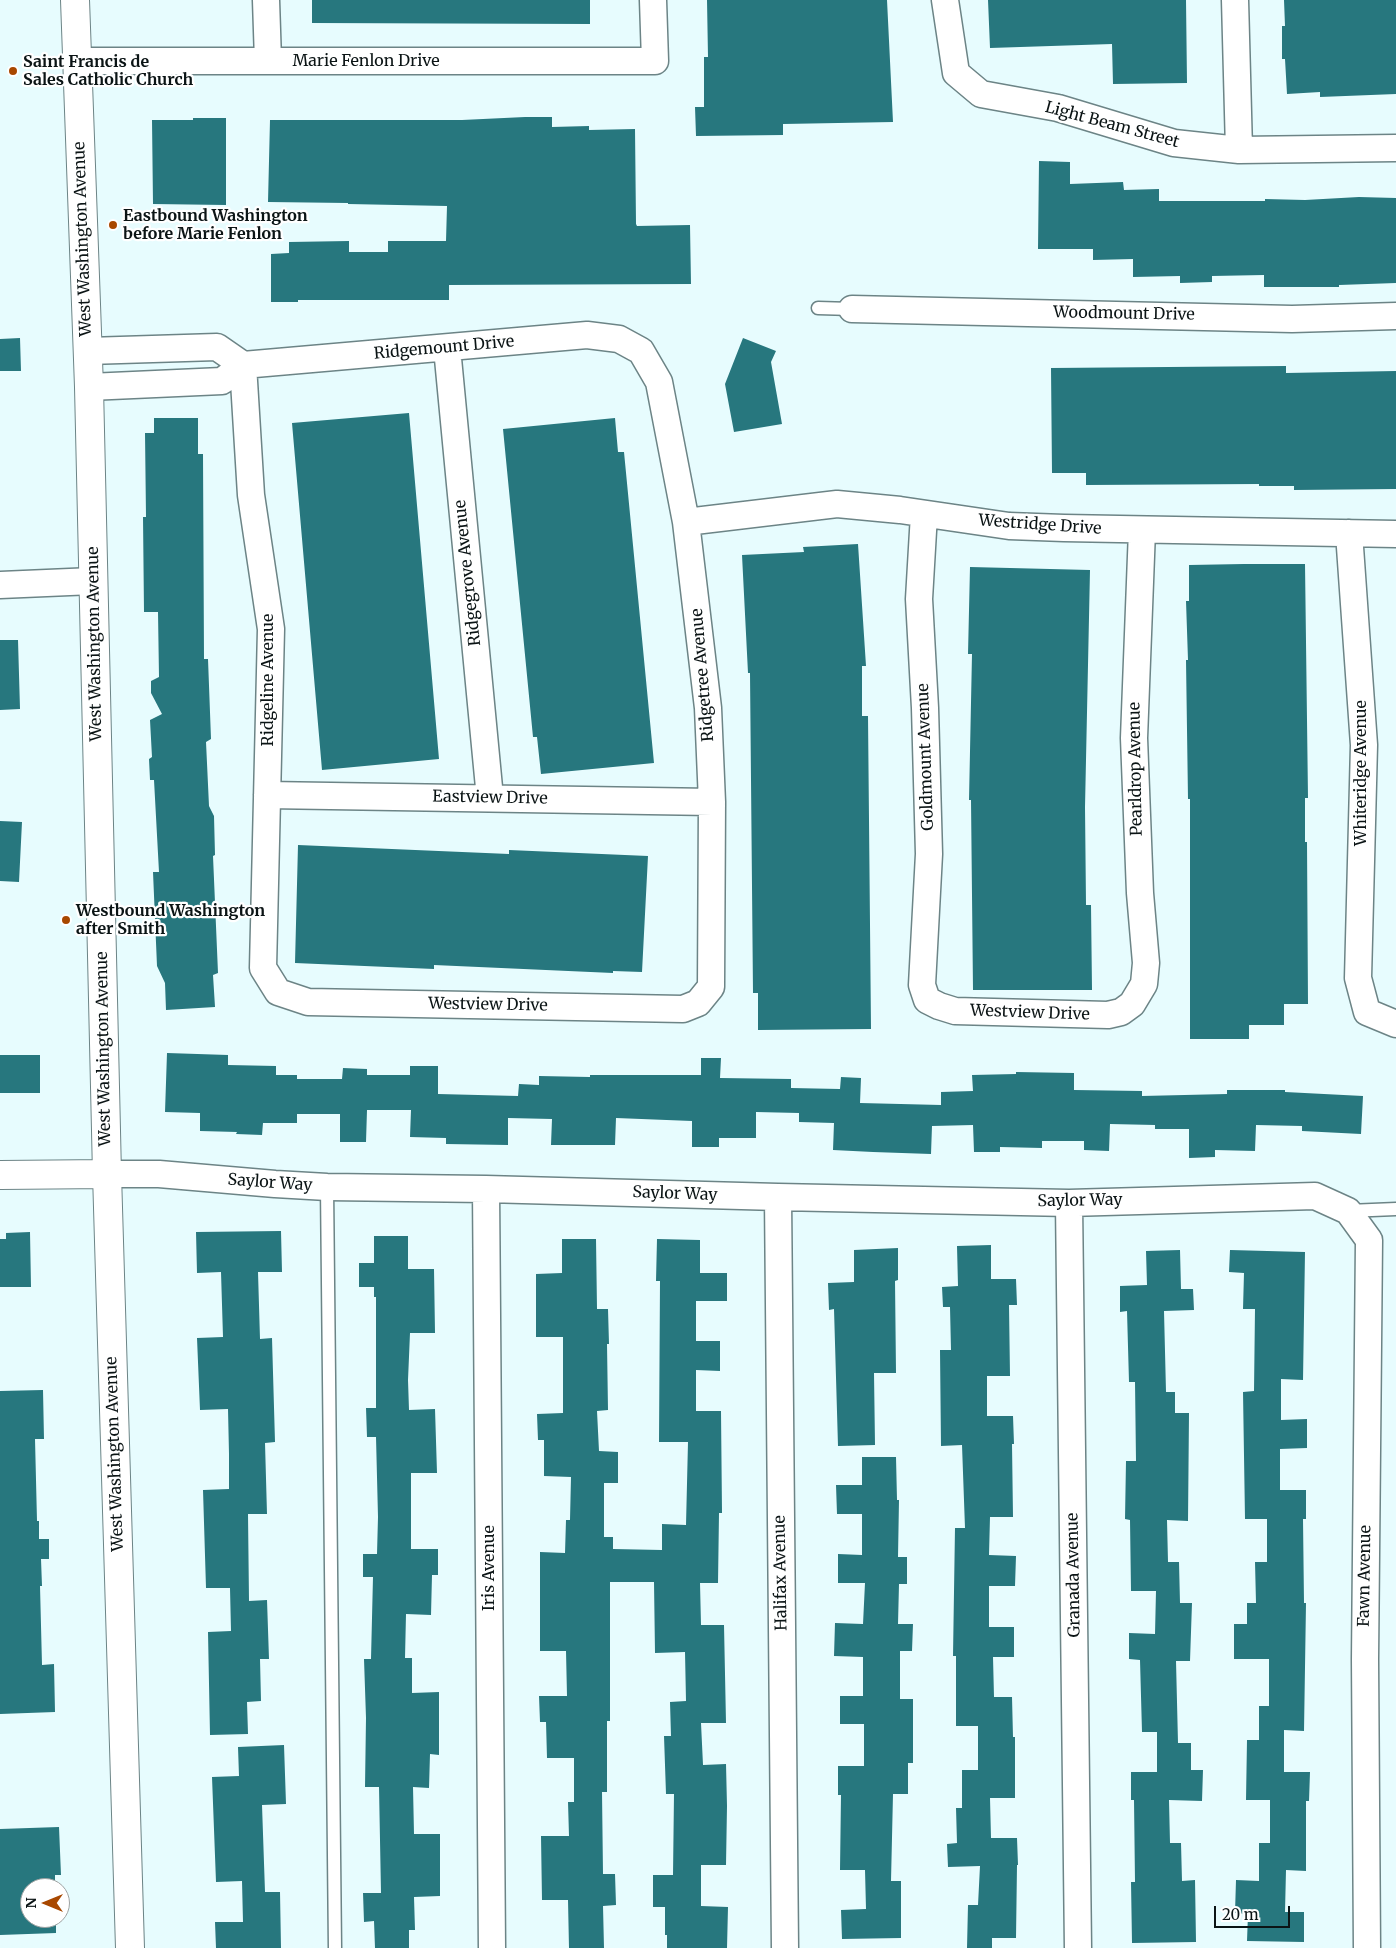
<!DOCTYPE html>
<style>
body{margin:0}
#map{position:relative;width:1396px;height:1948px;overflow:hidden;background:#e7fcfe;font-family:Merriweather,serif}
canvas{display:block}
.north{position:absolute;left:20px;top:1878px;width:50px;height:50px;box-sizing:border-box;background:#fff;border:1px solid #9da1a1;border-radius:50%;rotate:270deg;font-size:14px;font-weight:700;line-height:20px;text-align:center;color:#0b1415}
.north::after{content:'';display:block;margin:auto;width:18px;height:22px;background:#a84800;clip-path:polygon(50% 0,100% 100%,50% 72%,0 100%)}
.scale{position:absolute;left:1214px;top:1906px;width:76px;height:22px;box-sizing:border-box;border:2px solid #0b1415;border-top:0;padding-left:6px;font-size:15px;line-height:18px;white-space:nowrap;color:#0b1415;-webkit-text-stroke:4px #fff;paint-order:stroke}
</style>
<div id="map">
<canvas width="1396" height="1948"></canvas>
<div class="north">N</div>
<div class="scale">20 m</div>
</div>
<script>
const c = document.querySelector('canvas').getContext('2d');
c.lineJoin = 'round';
function paint(path, color) {
  c.fillStyle = color;
  c.fill(path, 'evenodd');
}
function poly(rows) {
  const path = new Path2D();
  for (const r of rows) {
    path.moveTo(r[0], r[1]);
    for (let i = 2; i < r.length; i += 2) path.lineTo(r[i], r[i + 1]);
  }
  return path;
}
function trace(path, color, width, dash) {
  c.strokeStyle = color;
  c.lineWidth = width;
  c.lineCap = dash ? 'butt' : 'round';
  c.setLineDash(dash || []);
  c.stroke(path);
}
function label(font, color, halo, rows, align = 'center') {
  c.font = font + ' Merriweather,serif';
  c.lineWidth = 4.5;
  c.setLineDash([]);
  c.textBaseline = 'middle';
  c.strokeStyle = halo;
  c.fillStyle = color;
  for (const [text, x, y, turn = 0] of rows) {
    c.save();
    c.translate(x, y);
    c.rotate((+turn || 0) * Math.PI / 180);
    c.textAlign = isNaN(turn) ? turn : align;
    if (halo) c.strokeText(text, 0, 0);
    c.fillText(text, 0, 0);
    c.restore();
  }
}
const building = poly([
 [312,0,590,0,590,24,312,23],
 [707,0,887,0,893,122,783,124,783,135,696,136,695,107,704,107,704,57,708,57],
 [988,0,1186,0,1187,83,1113,84,1112,44,990,48],
 [1284,0,1396,0,1396,94,1320,97,1320,92,1287,94,1285,59,1282,59,1282,26,1285,26],
 [525,117,552,117,552,127,589,126,589,130,635,129,636,224,637,226,690,225,691,284,449,285,449,300,298,300,298,302,271,302,271,254,289,253,289,242,349,241,349,252,388,252,388,241,446,241,447,206,348,204,348,203,268,202,270,120,462,120],
 [193,118,226,118,226,205,153,204,152,120,193,120],
 [1039,161,1070,162,1070,184,1123,182,1124,190,1159,189,1159,201,1265,201,1265,199,1305,200,1359,197,1396,198,1396,283,1339,285,1339,287,1264,287,1264,275,1212,276,1212,282,1180,283,1180,276,1133,277,1133,259,1093,260,1093,249,1038,249],
 [20,338,21,371,0,371,0,339],
 [743,338,776,351,771,362,782,424,734,432,725,384],
 [1286,366,1286,373,1396,371,1396,489,1294,490,1294,486,1259,486,1259,484,1086,485,1086,473,1052,473,1051,368],
 [409,413,439,759,322,770,292,423],
 [154,418,198,418,198,454,203,454,204,659,208,659,211,739,206,742,209,806,214,816,215,855,213,856,218,973,213,975,215,1007,166,1010,165,983,157,966,153,872,159,872,154,780,150,780,149,759,152,757,150,720,162,714,151,693,151,681,159,677,158,612,144,612,143,517,146,517,145,433,154,433],
 [615,418,618,452,624,452,654,763,541,774,537,737,533,737,503,429],
 [858,544,866,666,862,666,862,716,868,716,871,1029,758,1030,758,993,753,993,750,673,748,673,742,555,804,552,803,547],
 [1244,564,1305,564,1308,798,1305,798,1305,842,1307,842,1308,1004,1284,1004,1284,1025,1249,1025,1249,1039,1190,1039,1190,799,1188,799,1186,660,1188,660,1186,601,1189,601,1189,565],
 [970,567,1090,570,1085,807,1086,905,1091,905,1092,990,973,990,971,800,969,800,972,654,968,654],
 [0,640,18,640,20,709,0,710],
 [0,821,22,822,19,882,0,881],
 [298,845,509,854,509,850,648,856,642,972,613,971,613,973,434,965,434,969,295,963],
 [167,1053,228,1055,228,1065,276,1066,276,1075,297,1075,297,1079,342,1079,343,1068,367,1069,367,1075,410,1075,410,1066,438,1066,438,1094,518,1096,519,1084,539,1085,539,1076,590,1077,590,1075,701,1075,701,1058,721,1058,720,1078,791,1079,791,1088,840,1089,841,1077,861,1078,860,1103,941,1105,941,1092,973,1091,972,1075,1016,1074,1016,1072,1074,1073,1074,1090,1142,1091,1142,1096,1227,1094,1227,1090,1285,1090,1285,1092,1363,1096,1361,1134,1302,1131,1302,1126,1256,1125,1255,1151,1215,1150,1215,1157,1189,1158,1189,1129,1155,1129,1155,1125,1110,1124,1109,1151,1084,1150,1084,1141,1042,1141,1042,1148,1000,1147,1000,1152,974,1152,973,1125,932,1126,931,1154,873,1152,833,1150,834,1123,799,1122,799,1113,756,1112,756,1138,719,1138,719,1147,692,1147,692,1121,616,1118,615,1145,551,1145,552,1119,508,1118,508,1145,446,1144,446,1138,410,1137,411,1110,367,1110,366,1142,340,1142,340,1114,297,1114,297,1123,263,1123,262,1135,236,1134,237,1132,200,1131,200,1113,165,1112],
 [0,1055,40,1055,40,1093,0,1093],
 [281,1231,282,1272,258,1272,260,1339,272,1338,275,1442,265,1443,267,1514,248,1514,249,1601,267,1600,269,1659,260,1659,261,1701,247,1702,248,1734,210,1735,208,1632,231,1631,230,1588,206,1588,203,1490,229,1489,229,1454,228,1409,200,1410,197,1338,223,1337,221,1272,197,1273,196,1232],
 [30,1232,31,1287,0,1287,0,1239,6,1239,6,1233],
 [374,1236,408,1236,408,1269,434,1269,435,1333,410,1333,408,1380,409,1410,435,1409,437,1473,411,1473,411,1549,438,1549,438,1575,432,1575,431,1615,406,1614,405,1658,412,1658,412,1693,439,1692,439,1755,430,1754,429,1788,413,1787,414,1834,440,1834,440,1896,414,1897,415,1930,409,1930,409,1948,375,1948,374,1921,364,1922,363,1893,381,1893,379,1787,365,1787,366,1718,364,1659,371,1659,373,1577,363,1577,363,1554,377,1554,378,1517,376,1437,367,1437,366,1408,376,1408,376,1297,374,1297,374,1287,359,1287,359,1263,374,1263],
 [562,1239,596,1239,597,1309,608,1309,609,1344,607,1344,608,1410,597,1411,599,1451,618,1452,618,1483,604,1483,604,1537,613,1537,613,1549,662,1550,662,1524,686,1525,688,1442,659,1442,660,1281,656,1281,657,1239,700,1240,700,1273,727,1273,727,1301,696,1301,696,1341,720,1341,720,1371,696,1370,696,1411,721,1411,722,1513,719,1513,718,1583,700,1583,701,1625,724,1625,726,1723,701,1723,703,1765,726,1764,727,1806,726,1865,701,1865,701,1906,728,1907,727,1948,667,1948,667,1935,665,1935,665,1907,653,1907,653,1875,673,1875,674,1794,666,1794,664,1736,671,1736,670,1702,686,1701,685,1652,655,1653,654,1582,610,1582,610,1721,607,1721,607,1792,602,1792,603,1874,615,1874,616,1905,603,1906,604,1948,569,1948,568,1900,542,1900,541,1836,569,1836,568,1802,574,1802,574,1758,547,1758,546,1722,540,1722,539,1696,567,1696,566,1651,540,1651,540,1552,565,1553,566,1520,570,1520,571,1477,544,1476,544,1440,538,1440,537,1414,563,1413,563,1337,536,1337,536,1274,562,1273],
 [991,1245,991,1279,1016,1279,1017,1305,1009,1305,1010,1376,987,1376,987,1416,1013,1416,1014,1444,1012,1444,1013,1517,990,1517,989,1555,1016,1556,1015,1586,989,1586,989,1627,1014,1627,1014,1657,993,1657,994,1697,1012,1697,1013,1737,1015,1737,1015,1798,990,1798,991,1838,1017,1838,1018,1865,1017,1865,1016,1938,992,1938,992,1948,967,1948,968,1905,978,1905,980,1866,948,1867,947,1844,957,1843,956,1808,962,1808,962,1770,978,1770,978,1726,956,1726,956,1656,953,1656,955,1528,965,1528,962,1445,941,1446,940,1350,951,1350,950,1307,943,1307,942,1287,958,1286,957,1246],
 [898,1248,898,1280,895,1281,896,1373,874,1373,875,1445,838,1446,834,1309,829,1310,828,1283,854,1282,854,1250],
 [1180,1250,1181,1289,1193,1289,1194,1310,1164,1311,1166,1392,1175,1392,1175,1413,1189,1413,1188,1521,1167,1520,1168,1562,1179,1562,1180,1603,1192,1603,1190,1661,1176,1661,1178,1743,1191,1743,1191,1770,1203,1770,1202,1801,1169,1800,1170,1843,1181,1843,1182,1881,1195,1880,1196,1942,1132,1943,1131,1882,1135,1882,1134,1800,1131,1800,1131,1772,1157,1772,1157,1732,1142,1732,1140,1660,1129,1659,1129,1633,1155,1634,1156,1591,1131,1591,1130,1520,1125,1519,1126,1461,1136,1461,1135,1382,1129,1382,1127,1311,1120,1312,1120,1286,1147,1285,1146,1251],
 [1230,1250,1305,1252,1303,1380,1281,1379,1281,1420,1307,1419,1307,1448,1280,1449,1280,1490,1306,1490,1306,1519,1303,1519,1304,1603,1306,1603,1304,1731,1284,1730,1284,1772,1310,1772,1309,1801,1306,1801,1306,1871,1286,1870,1285,1912,1304,1912,1304,1942,1247,1941,1248,1914,1235,1913,1236,1880,1259,1881,1259,1843,1270,1843,1270,1800,1246,1800,1247,1740,1259,1740,1259,1706,1269,1706,1269,1659,1234,1659,1234,1624,1247,1624,1247,1603,1256,1603,1255,1562,1267,1562,1267,1519,1245,1519,1243,1392,1254,1391,1255,1309,1243,1309,1244,1273,1229,1272],
 [43,1390,44,1439,35,1439,37,1521,39,1521,39,1539,49,1539,49,1559,41,1559,42,1586,40,1586,42,1665,54,1664,55,1712,0,1714,0,1391],
 [862,1457,896,1457,897,1500,899,1500,898,1557,907,1557,907,1584,899,1584,898,1624,913,1624,912,1651,900,1651,900,1699,913,1699,913,1763,908,1763,908,1794,893,1794,891,1881,901,1881,901,1938,842,1939,841,1910,866,1909,865,1870,840,1870,841,1795,838,1795,838,1766,864,1766,864,1724,840,1724,840,1696,863,1696,863,1657,834,1656,835,1623,863,1624,865,1583,838,1583,838,1554,862,1555,862,1514,837,1514,836,1485,862,1485],
 [284,1745,286,1804,262,1805,265,1892,280,1892,281,1948,216,1948,215,1922,243,1922,242,1881,216,1882,212,1777,239,1776,238,1747],
 [59,1827,61,1875,55,1875,55,1888,30,1888,30,1918,56,1918,56,1933,0,1935,0,1829]
]);
const lane = poly([
 [818,308,852,309],
 [327,1187,335,1948],
 [1348,1211,1396,1209]
]);
const street = poly([
 [266,0,268,61],
 [945,0,956,73,981,94,1058,108,1174,143,1239,150,1396,148],
 [1235,0,1239,150],
 [76,61,655,61,653,0],
 [852,309,1292,319,1396,316],
 [447,348,490,798],
 [88,351,217,347,243,365],
 [89,387,222,381,243,365,587,335,619,339,641,351,659,382,686,522,708,708,712,802,711,987,698,1003,683,1009,308,1002,278,992,263,968,271,629,251,495,243,365],
 [924,514,919,599,925,708,929,854,922,985,927,1000,939,1006,955,1011,1108,1015,1121,1012,1132,1004,1144,984,1146,963,1140,893,1134,738,1142,530],
 [686,522,837,504,900,510,1009,526,1064,528,1396,534],
 [1349,533,1364,745,1358,978,1367,1012,1396,1024],
 [0,585,93,581],
 [267,795,712,802],
 [107,1174,159,1174,275,1184,327,1187,486,1189,778,1197,1069,1203,1315,1196,1348,1211,1369,1240,1365,1659,1367,1948],
 [486,1189,492,1948],
 [778,1197,785,1948],
 [1069,1203,1078,1948]
]);
const secondary = poly([
 [75,0,89,387,107,1174,130,1948],
 [0,1175,107,1174]
]);
const markers = [
 [13,71,5,"#a84800"],
 [113,225,5,"#a84800"],
 [66,920,5,"#a84800"]
];
const streetNames = [
 ["Marie Fenlon Drive",366,61],
 ["Light Beam Street",1112,125,15],
 ["West Washington Avenue",83,239,-92],
 ["Woodmount Drive",1124,314,1],
 ["Ridgemount Drive",444,348,-5],
 ["Westridge Drive",1040,525,4],
 ["Ridgegrove Avenue",468,573,-96],
 ["West Washington Avenue",95,644,-91],
 ["Ridgetree Avenue",703,675,-95],
 ["Ridgeline Avenue",268,680,-90],
 ["Goldmount Avenue",926,757,-92],
 ["Pearldrop Avenue",1136,769,-91],
 ["Whiteridge Avenue",1361,773,-90],
 ["Eastview Drive",490,798,1],
 ["Westview Drive",488,1005,1],
 ["Westview Drive",1030,1013,2],
 ["West Washington Avenue",104,1049,-91],
 ["Saylor Way",270,1183,4],
 ["Saylor Way",675,1194,2],
 ["Saylor Way",1080,1201,-1],
 ["West Washington Avenue",115,1454,-92],
 ["Iris Avenue",489,1568,-90],
 ["Halifax Avenue",781,1573,-91],
 ["Granada Avenue",1074,1575,-91],
 ["Fawn Avenue",1365,1576,-89]
];
const poiNames = [
 ["Saint Francis de",23,62],
 ["Sales Catholic Church",23,80],
 ["Eastbound Washington",123,216],
 ["before Marie Fenlon",123,234],
 ["Westbound Washington",76,911],
 ["after Smith",76,929]
];
paint(building, '#27777e');
trace(lane, '#6c8486', 15);
trace(street, '#6c8486', 29);
trace(secondary, '#6c8486', 30);
trace(lane, '#fff', 12);
trace(street, '#fff', 26);
trace(secondary, '#fff', 28);
for (const [x, y, r, color] of markers) {
  const dot = new Path2D();
  dot.arc(x, y, r, 0, 2 * Math.PI);
  c.fillStyle = color;
  c.fill(dot);
  trace(dot, '#fff', 2);
}
label('16px', '#0b1415', '#fff', streetNames);
label('bold 16px', '#0b1415', '#fff', poiNames, 'left');
</script>
